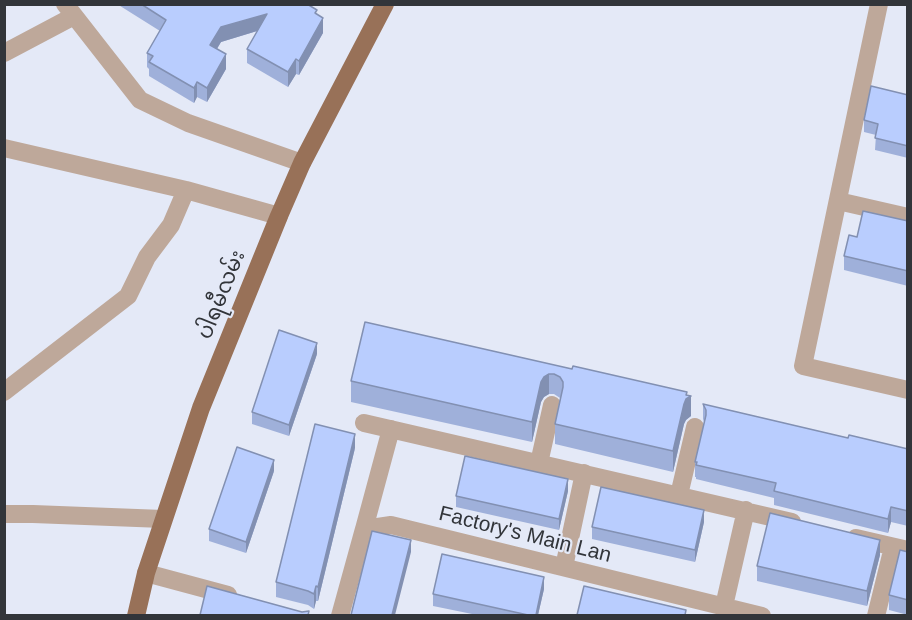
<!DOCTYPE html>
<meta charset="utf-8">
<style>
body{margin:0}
#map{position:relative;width:912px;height:620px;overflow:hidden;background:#e4e9f7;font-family:Helvetica,sans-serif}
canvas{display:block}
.frame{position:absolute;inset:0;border:6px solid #32353a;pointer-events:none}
</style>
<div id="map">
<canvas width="912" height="620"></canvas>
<div class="frame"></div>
</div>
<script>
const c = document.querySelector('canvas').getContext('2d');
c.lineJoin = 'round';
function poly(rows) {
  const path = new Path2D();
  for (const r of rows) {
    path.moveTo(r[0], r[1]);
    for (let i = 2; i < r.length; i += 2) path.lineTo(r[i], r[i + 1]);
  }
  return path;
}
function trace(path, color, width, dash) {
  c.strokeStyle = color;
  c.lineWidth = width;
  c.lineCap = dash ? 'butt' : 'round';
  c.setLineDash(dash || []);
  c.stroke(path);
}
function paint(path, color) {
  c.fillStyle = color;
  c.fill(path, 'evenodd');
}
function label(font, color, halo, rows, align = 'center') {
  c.font = font + ' Helvetica,"Noto Sans Myanmar",sans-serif';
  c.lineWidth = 4.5;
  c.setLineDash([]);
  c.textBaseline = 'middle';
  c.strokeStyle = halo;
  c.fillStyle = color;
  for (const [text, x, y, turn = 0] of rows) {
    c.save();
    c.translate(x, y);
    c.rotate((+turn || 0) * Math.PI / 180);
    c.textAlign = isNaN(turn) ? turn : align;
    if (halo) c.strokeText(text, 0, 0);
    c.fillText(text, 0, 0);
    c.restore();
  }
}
const minor = poly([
 [65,4,140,100,188,123,302,163],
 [879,4,803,366,908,390],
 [4,53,74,16],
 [4,148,186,190,279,216],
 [838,201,908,217],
 [4,392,128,296,147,257,171,225,186,190],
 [364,423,792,522],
 [539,463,552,405],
 [679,495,695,427],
 [4,514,33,514,163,519],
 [364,529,391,429],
 [856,538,908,550],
 [564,567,584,473],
 [146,573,228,595],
 [724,606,746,510],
 [340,616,364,529,391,525,762,616],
 [876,616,893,547]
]);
const major = poly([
 [136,616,146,573,201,408,279,216,302,163,385,4]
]);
const wall = poly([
 [117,4,307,4,317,14,323,33,299,75,296,74,288,87,247,63,247,49,257,31,221,42,217,49,226,69,207,102,197,97,194,103,149,76,149,69,147,67,147,53,160,31],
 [908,95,908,158,875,150,876,135,864,132,864,120],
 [908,221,908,286,844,270,844,256,857,237],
 [365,322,687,395,691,416,686,420,684,424,673,472,555,444,555,424,560,398,554,394,549,394,544,397,541,402,532,442,351,402,351,381],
 [317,354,289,436,252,424,252,412],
 [703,404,848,438,908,449,908,526,891,522,888,533,774,505,774,498,696,479,696,477,695,477,695,462,704,422,703,419],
 [355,448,318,601,316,601,314,609,308,605,276,597,276,582],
 [274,471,246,553,209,541,209,529],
 [568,491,559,530,456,507,456,496],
 [704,522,695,562,592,539,592,527],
 [908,552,908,615,889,610,889,595],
 [880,555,867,606,757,581,757,566],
 [544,589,538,615,477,615,433,606,433,594]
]);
const shadedWall = poly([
 [267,14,267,28,221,42,210,60,210,45,221,27],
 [323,18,323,33,299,75,299,61],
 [226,54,226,69,207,102,207,88],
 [296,59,296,74,288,87,288,72],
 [197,82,197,97,194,103,194,88],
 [317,343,317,354,289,436,289,425],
 [549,374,549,394,544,397,541,402,532,442,532,422,541,382,544,377],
 [687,392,687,399,691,396,691,416,686,420,684,424,673,472,673,451],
 [355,434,355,448,318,601,318,587],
 [274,460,274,471,246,553,246,542],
 [568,479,568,491,559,530,559,519],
 [891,507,891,522,888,533,888,519],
 [704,510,704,522,695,562,695,550],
 [411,540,411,552,395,615,392,615],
 [880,540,880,555,867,606,867,591],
 [544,577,544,589,538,615,536,615],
 [316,586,316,601,314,609,314,594]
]);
const building = poly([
 [141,4,307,4,317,10,315,13,323,18,299,61,296,59,288,72,247,49,267,14,221,27,210,45,226,54,207,88,197,82,194,88,149,62,153,56,147,53,166,20,141,4],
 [871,86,908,95,908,146,875,138,878,124,864,120,871,86],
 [863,211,908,221,908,271,844,256,849,235,857,237,863,211],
 [365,322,572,369,573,366,687,392,686,395,691,396,686,399,684,404,673,451,555,424,563,387,563,382,560,377,554,374,549,374,544,377,541,382,532,422,351,381,365,322],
 [279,330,317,343,289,425,252,412,279,330],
 [703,404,848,438,849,435,908,449,908,511,891,507,888,519,774,491,776,483,696,465,697,462,695,462,706,415,706,410,703,404],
 [315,424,355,434,318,587,316,586,314,594,308,591,276,582,315,424],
 [237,447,274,460,246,542,209,529,237,447],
 [465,456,568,479,559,519,456,496,465,456],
 [601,487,704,510,695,550,592,527,601,487],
 [770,513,880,540,867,591,757,566,770,513],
 [372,531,411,540,392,615,351,615,372,531],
 [900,550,908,552,908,600,889,595,900,550],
 [442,554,544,577,536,615,528,615,433,594,442,554],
 [207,586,302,612,309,611,308,615,200,615,207,586],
 [584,586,686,610,685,615,577,615,584,586]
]);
const streetNames = [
 ["ပါရမီလမ်း",222,295,-68],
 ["Factory's Main Lan",525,535,14]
];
trace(minor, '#bea89a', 18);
trace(major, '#987158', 18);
paint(wall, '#9fb0da');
paint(shadedWall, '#8290b2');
paint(building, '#b9cdfe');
trace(building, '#8290b2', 1.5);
label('21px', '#32353a', '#e4e9f7', streetNames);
</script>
